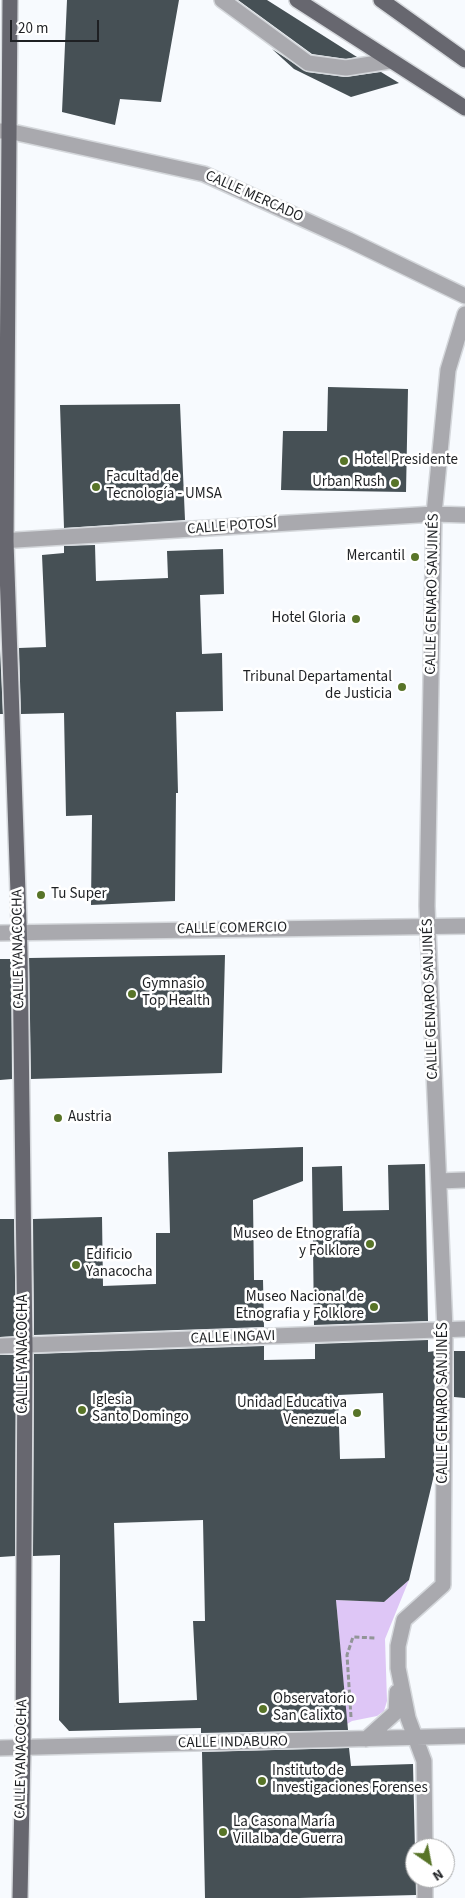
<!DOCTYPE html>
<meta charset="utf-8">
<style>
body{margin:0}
#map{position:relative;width:465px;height:1898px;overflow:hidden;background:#f7fafe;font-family:"Source Sans 3",sans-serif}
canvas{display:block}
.north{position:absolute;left:405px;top:1838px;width:50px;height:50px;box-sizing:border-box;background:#fff;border:1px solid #a5a6a7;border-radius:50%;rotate:147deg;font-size:14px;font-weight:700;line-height:20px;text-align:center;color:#1e2023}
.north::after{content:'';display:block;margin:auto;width:18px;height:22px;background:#587428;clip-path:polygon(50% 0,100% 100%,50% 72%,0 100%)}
.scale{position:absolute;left:10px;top:20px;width:89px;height:22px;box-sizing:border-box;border:2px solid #1e2023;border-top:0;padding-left:6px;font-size:15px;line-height:18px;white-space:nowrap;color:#1e2023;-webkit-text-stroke:4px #fff;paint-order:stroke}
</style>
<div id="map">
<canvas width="465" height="1898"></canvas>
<div class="north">N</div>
<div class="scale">20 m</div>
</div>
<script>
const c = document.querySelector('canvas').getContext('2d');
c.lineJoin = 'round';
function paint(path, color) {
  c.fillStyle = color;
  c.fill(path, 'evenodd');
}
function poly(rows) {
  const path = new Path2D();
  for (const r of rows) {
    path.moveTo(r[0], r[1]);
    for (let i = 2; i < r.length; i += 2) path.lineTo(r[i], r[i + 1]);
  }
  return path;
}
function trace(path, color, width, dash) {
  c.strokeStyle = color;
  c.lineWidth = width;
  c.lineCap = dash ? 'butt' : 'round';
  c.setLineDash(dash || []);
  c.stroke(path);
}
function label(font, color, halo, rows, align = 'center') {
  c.font = font + ' "Source Sans 3",sans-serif';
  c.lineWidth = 5;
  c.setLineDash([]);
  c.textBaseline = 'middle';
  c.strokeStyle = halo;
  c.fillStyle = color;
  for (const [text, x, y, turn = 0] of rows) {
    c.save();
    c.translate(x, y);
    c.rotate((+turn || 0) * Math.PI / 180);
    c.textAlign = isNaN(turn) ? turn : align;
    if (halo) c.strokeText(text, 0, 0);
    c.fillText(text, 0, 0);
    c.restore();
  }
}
const green = poly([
 [409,1580,385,1639,387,1701,384,1711,377,1716,352,1721,347,1724,336,1600,384,1602]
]);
const building = poly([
 [67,0,179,0,161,102,120,99,115,125,62,112],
 [238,0,267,0,357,57,346,59,312,54],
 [272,49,307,72,345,77,381,72,399,83,351,97,294,69],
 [328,387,408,389,406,492,281,490,283,431,327,431],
 [180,404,185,520,64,528,60,405],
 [95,545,96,581,168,578,167,551,223,549,224,594,200,595,202,654,222,653,223,711,176,712,178,793,176,793,175,901,91,905,92,815,66,816,64,713,21,714,19,648,46,647,42,555,64,553,64,546],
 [0,649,3,714,0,714],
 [225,955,222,1073,31,1079,29,958],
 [0,959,11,959,12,1079,0,1080],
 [303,1147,303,1181,253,1200,254,1280,263,1280,264,1327,34,1335,33,1219,102,1217,103,1286,156,1284,156,1233,170,1233,168,1152],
 [425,1164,428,1321,314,1325,312,1167,342,1166,343,1211,389,1210,388,1165],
 [0,1219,14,1219,16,1336,0,1337],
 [428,1340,428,1352,435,1351,434,1475,409,1580,384,1602,336,1600,348,1730,201,1733,201,1728,69,1731,59,1720,60,1555,33,1556,34,1354,264,1346,264,1360,315,1359,315,1344],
 [383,1393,385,1458,340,1459,338,1395],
 [203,1520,205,1621,193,1621,197,1700,119,1703,114,1523],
 [454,1351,465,1351,465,1398,454,1397],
 [0,1355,16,1355,15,1556,0,1557],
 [349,1748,351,1766,413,1764,416,1895,299,1898,205,1898,202,1752]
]);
const path = poly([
 [351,1717,347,1655,353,1637,376,1638]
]);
const minor = poly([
 [222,0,308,63,346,68,390,61],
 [0,131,8,131,204,174,349,240,465,296],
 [0,541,434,514,465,515],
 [0,933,465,926],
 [439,1181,465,1180],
 [0,1346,465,1329],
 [366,1739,396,1712,397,1692],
 [0,1748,465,1736],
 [425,1848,424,1761,408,1718,398,1668,398,1646,404,1620,443,1585,445,1330,427,906,434,514,448,370,465,314],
 [425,1878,425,1898]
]);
const major = poly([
 [10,0,6,541,20,952,25,1346,23,1748,20,1898],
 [297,0,465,108],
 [381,0,465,60]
]);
const markers = [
 [344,461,5,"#587428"],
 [395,483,5,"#587428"],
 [96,487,5,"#587428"],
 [415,557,5,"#587428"],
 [356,619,5,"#587428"],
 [402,687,5,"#587428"],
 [41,895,5,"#587428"],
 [132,994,5,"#587428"],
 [58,1118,5,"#587428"],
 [370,1244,5,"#587428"],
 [76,1265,5,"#587428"],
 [374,1307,5,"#587428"],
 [82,1410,5,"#587428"],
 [357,1413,5,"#587428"],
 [263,1709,5,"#587428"],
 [262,1781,5,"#587428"],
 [223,1832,5,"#587428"]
];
const streetNames = [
 ["CALLE MERCADO",254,197,24],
 ["CALLE POTOSÍ",232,527,-4],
 ["CALLE GENARO SANJINÉS",433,594,-89],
 ["CALLE COMERCIO",232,929,-1],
 ["CALLE YANACOCHA",19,949,-91],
 ["CALLE GENARO SANJINÉS",431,999,-92],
 ["CALLE INGAVI",233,1338,-2],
 ["CALLE YANACOCHA",24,1354,-90],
 ["CALLE GENARO SANJINÉS",444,1403,-90],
 ["CALLE INDABURO",233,1743,-1],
 ["CALLE YANACOCHA",22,1759,-89]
];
const poiNames = [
 ["Hotel Presidente",354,461],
 ["Facultad de",106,478],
 ["Tecnología - UMSA",106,495],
 ["Urban Rush",385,483,"right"],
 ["Mercantil",405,557,"right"],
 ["Hotel Gloria",346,619,"right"],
 ["Tribunal Departamental",392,678,"right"],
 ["de Justicia",392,695,"right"],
 ["Tu Super",51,895],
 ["Gymnasio",142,985],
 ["Top Health",142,1002],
 ["Austria",68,1118],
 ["Museo de Etnografía",360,1235,"right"],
 ["y Folklore",360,1252,"right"],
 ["Edificio",86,1256],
 ["Yanacocha",86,1273],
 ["Museo Nacional de",364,1298,"right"],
 ["Etnografia y Folklore",364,1315,"right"],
 ["Iglesia",92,1401],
 ["Santo Domingo",92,1418],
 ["Unidad Educativa",347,1404,"right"],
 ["Venezuela",347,1421,"right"],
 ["Observatorio",273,1700],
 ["San Calixto",273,1717],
 ["Instituto de",272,1772],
 ["Investigaciones Forenses",272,1789],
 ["La Casona María",233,1823],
 ["Villalba de Guerra",233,1840]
];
paint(green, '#dec6f6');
paint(building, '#465055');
trace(minor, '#d4d7db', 18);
trace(major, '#d4d7db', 18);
trace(path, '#929598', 3, [5, 2.5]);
trace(minor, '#a9a9ae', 15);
trace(major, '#67676f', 15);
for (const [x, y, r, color] of markers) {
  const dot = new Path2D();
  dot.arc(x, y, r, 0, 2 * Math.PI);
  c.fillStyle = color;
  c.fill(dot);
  trace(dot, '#fff', 2);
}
label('15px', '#1e2023', '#fff', streetNames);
label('15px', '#1e2023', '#fff', poiNames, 'left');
</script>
